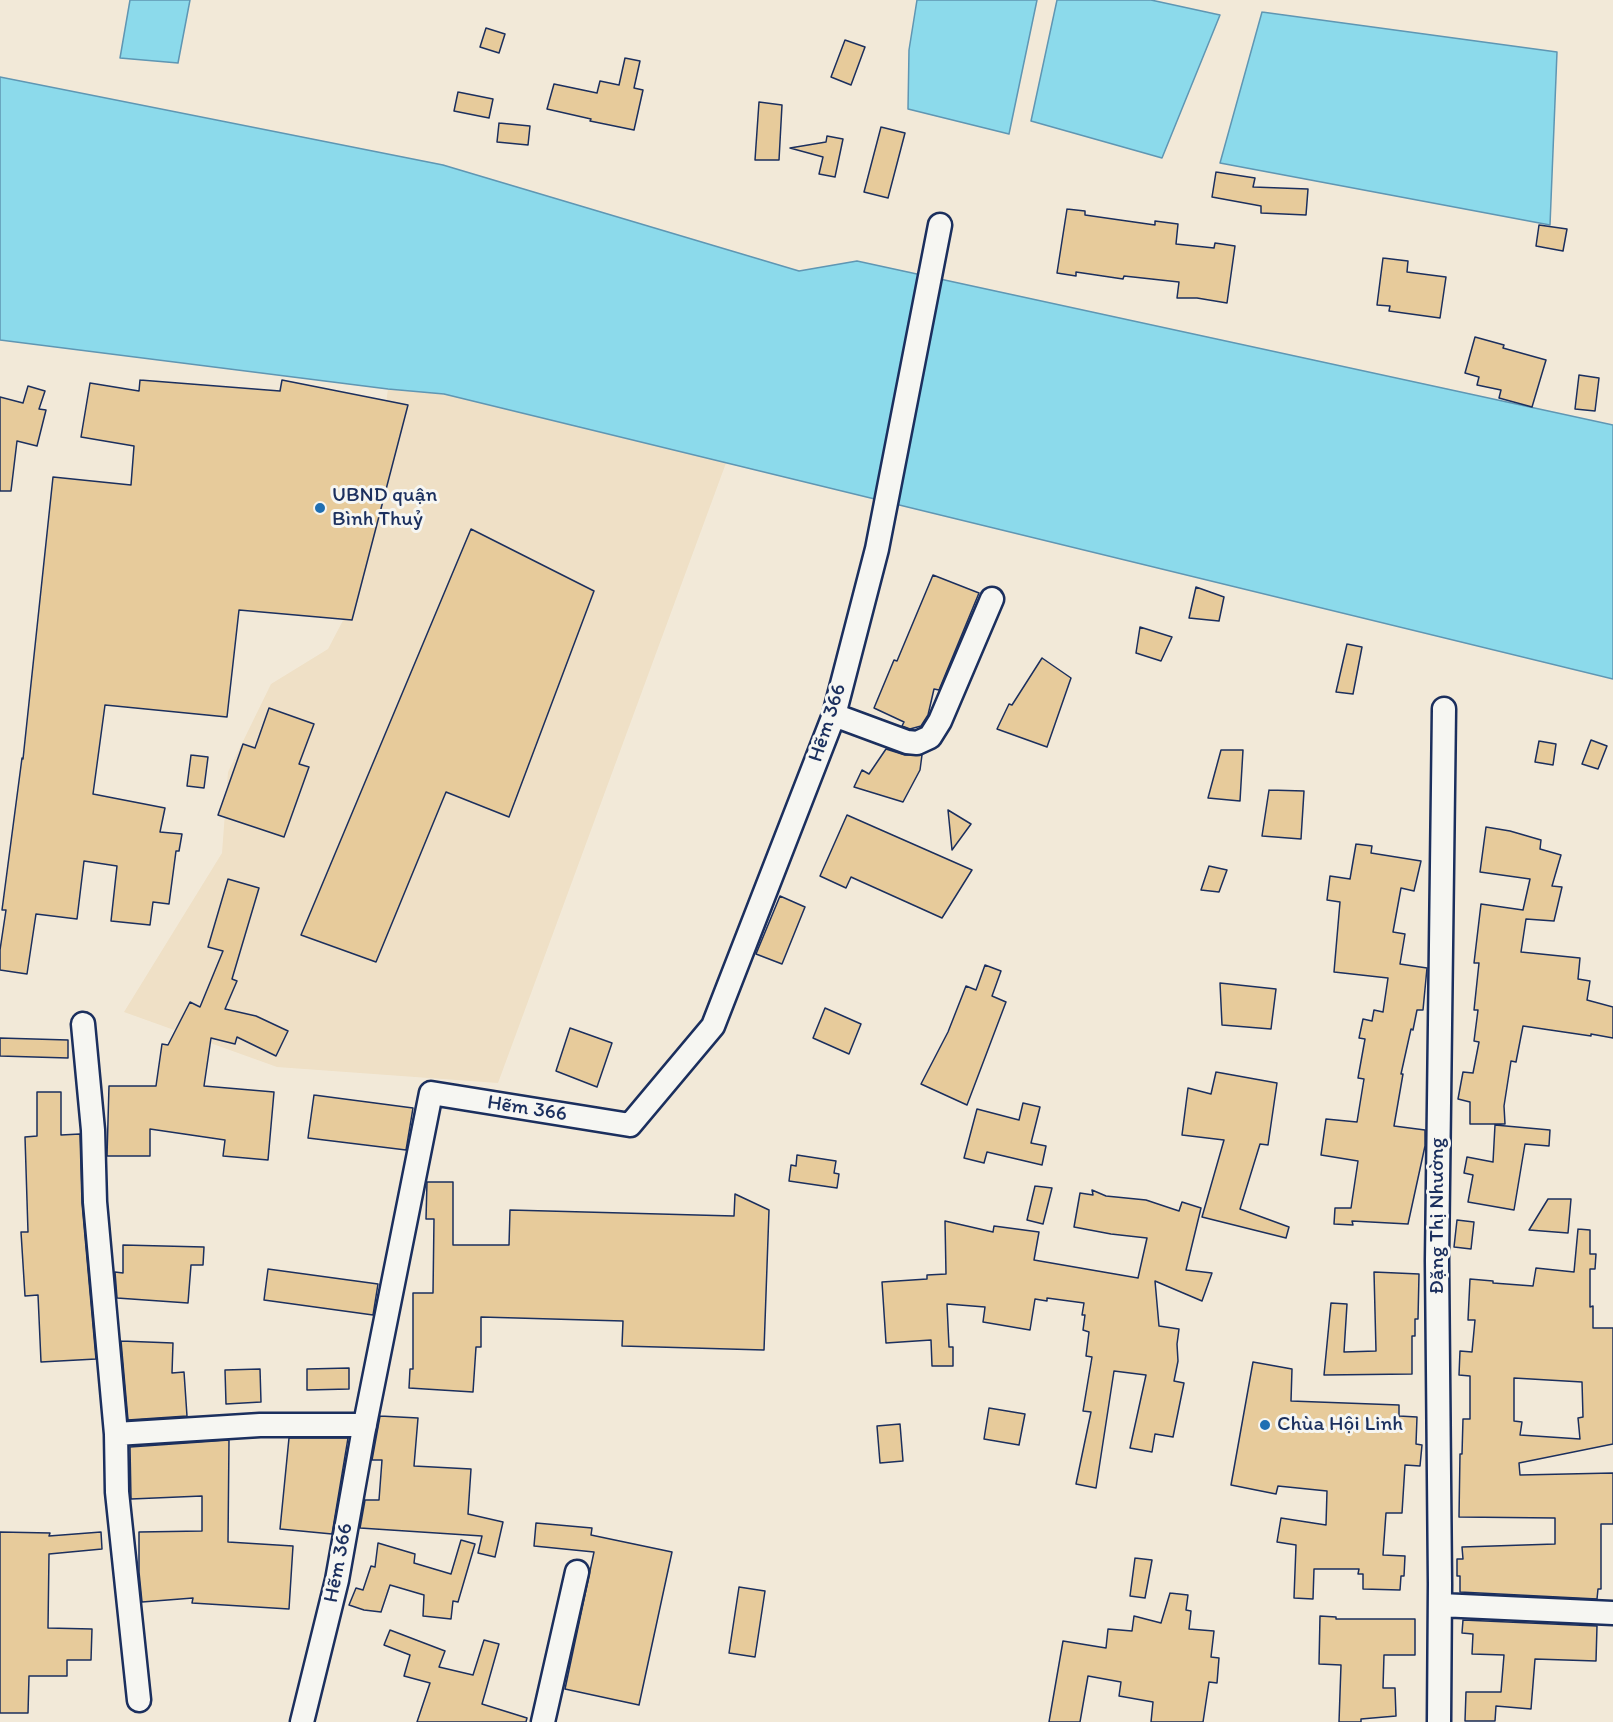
<!DOCTYPE html>
<meta charset="utf-8">
<style>
body{margin:0}
canvas{display:block;background:#f2e9d8}
</style>
<canvas width="1613" height="1722"></canvas>
<script>
const c = document.querySelector('canvas').getContext('2d');
c.lineJoin = 'round';
function paint(path, color) {
  c.fillStyle = color;
  c.fill(path, 'evenodd');
}
function poly(rows) {
  const path = new Path2D();
  for (const r of rows) {
    path.moveTo(r[0], r[1]);
    for (let i = 2; i < r.length; i += 2) path.lineTo(r[i], r[i + 1]);
  }
  return path;
}
function trace(path, color, width, dash) {
  c.strokeStyle = color;
  c.lineWidth = width;
  c.lineCap = dash ? 'butt' : 'round';
  c.setLineDash(dash || []);
  c.stroke(path);
}
function label(font, color, halo, rows, align = 'center') {
  c.font = font + ' Itim,sans-serif';
  c.lineWidth = 6;
  c.setLineDash([]);
  c.textBaseline = 'middle';
  c.strokeStyle = halo;
  c.fillStyle = color;
  for (const [text, x, y, turn = 0] of rows) {
    c.save();
    c.translate(x, y);
    c.rotate((+turn || 0) * Math.PI / 180);
    c.textAlign = isNaN(turn) ? turn : align;
    if (halo) c.strokeText(text, 0, 0);
    c.fillText(text, 0, 0);
    c.restore();
  }
}
const built = poly([
 [388,389,444,394,726,463,498,1083,277,1067,124,1012,222,853,228,772,271,684,328,649,359,590]
]);
const water = poly([
 [130,0,190,0,178,63,120,58,130,0],
 [917,0,1037,0,1009,134,908,109,909,50,917,0],
 [1057,0,1151,0,1220,15,1162,158,1031,121,1057,0],
 [1262,12,1557,52,1550,225,1220,163,1262,12],
 [0,77,443,165,799,271,857,261,1613,425,1613,679,444,394,388,389,0,340,0,77]
]);
const building = poly([
 [486,28,505,34,499,53,480,47,486,28],
 [845,40,865,47,851,85,831,77,845,40],
 [625,58,640,61,634,88,643,90,634,130,590,121,591,119,547,109,554,84,597,93,600,81,619,85,625,58],
 [458,92,493,99,489,118,454,111,458,92],
 [759,102,782,105,779,160,755,160,759,102],
 [499,123,530,126,528,145,497,142,499,123],
 [881,127,905,133,888,198,864,192,881,127],
 [827,136,843,139,835,177,819,174,823,157,790,148,826,142,827,136],
 [1216,172,1255,178,1253,187,1308,189,1306,215,1261,213,1261,206,1212,197,1216,172],
 [1067,209,1085,211,1085,215,1155,225,1155,221,1178,224,1176,244,1214,248,1215,243,1235,246,1227,303,1197,298,1177,298,1179,282,1124,276,1123,279,1076,272,1076,276,1057,273,1067,209],
 [1539,225,1567,229,1563,251,1536,246,1539,225],
 [1383,258,1408,261,1407,272,1446,277,1440,318,1389,311,1390,306,1377,305,1383,258],
 [1475,337,1504,345,1503,348,1546,360,1532,407,1499,398,1501,390,1477,385,1479,377,1465,373,1475,337],
 [1579,375,1599,378,1595,411,1575,409,1579,375],
 [140,380,280,391,282,380,408,405,352,620,239,610,227,717,105,705,93,794,165,808,160,832,182,834,179,851,176,851,169,904,153,902,150,925,111,921,117,866,84,861,77,919,36,914,27,974,0,970,0,950,6,910,2,910,22,758,23,759,53,477,131,485,134,446,81,437,90,383,139,391,140,380],
 [28,386,45,391,39,409,46,410,37,446,17,441,11,491,0,491,0,397,23,403,28,386],
 [471,529,594,591,509,817,446,792,376,962,301,935,471,529],
 [933,575,979,593,939,690,934,689,928,715,921,726,910,729,902,726,904,722,874,708,894,660,897,661,933,575],
 [1196,587,1224,597,1219,621,1189,618,1196,587],
 [1140,627,1172,637,1161,661,1136,653,1140,627],
 [1347,644,1362,647,1353,694,1336,692,1347,644],
 [1042,658,1071,678,1047,747,997,729,1009,704,1012,705,1042,658],
 [269,708,314,724,299,764,309,767,284,837,218,815,243,744,255,748,269,708],
 [1591,740,1607,746,1598,769,1582,764,1591,740],
 [1539,741,1556,744,1553,765,1535,762,1539,741],
 [886,749,905,755,922,755,920,770,903,802,854,787,862,770,869,774,886,749],
 [1221,750,1243,750,1240,801,1208,798,1221,750],
 [191,755,208,757,204,788,187,786,191,755],
 [1269,790,1304,791,1301,839,1262,836,1269,790],
 [948,810,971,824,952,850,948,810],
 [847,815,972,870,942,918,851,877,846,888,820,876,847,815],
 [1486,827,1510,831,1541,840,1540,849,1561,855,1552,886,1562,887,1554,921,1526,919,1521,952,1580,958,1578,979,1590,981,1587,1000,1613,1007,1613,1038,1591,1034,1591,1036,1523,1026,1516,1062,1511,1061,1504,1106,1505,1124,1470,1124,1470,1102,1458,1099,1463,1072,1473,1073,1479,1042,1474,1041,1478,1010,1474,1010,1479,963,1474,963,1481,904,1523,910,1530,879,1480,872,1486,827],
 [1356,844,1372,846,1371,853,1421,861,1414,891,1401,888,1393,932,1405,934,1400,964,1427,968,1423,1010,1417,1010,1413,1030,1411,1029,1401,1074,1403,1074,1394,1126,1425,1130,1425,1146,1408,1224,1352,1221,1353,1225,1334,1224,1335,1208,1351,1208,1358,1161,1321,1155,1326,1119,1357,1122,1364,1079,1358,1078,1365,1039,1359,1038,1363,1019,1372,1021,1374,1010,1383,1012,1388,978,1334,972,1340,902,1327,900,1330,876,1350,879,1356,844],
 [1209,866,1227,870,1219,892,1201,890,1209,866],
 [228,879,259,888,232,979,237,981,225,1009,256,1016,288,1031,276,1056,237,1037,235,1044,211,1038,204,1086,274,1092,268,1160,223,1156,225,1140,150,1129,150,1156,107,1156,109,1086,156,1086,162,1044,168,1045,190,1002,200,1007,223,951,208,947,228,879],
 [780,896,805,907,782,964,756,954,780,896],
 [985,965,1001,971,992,996,1006,1002,967,1105,921,1084,948,1032,966,986,976,990,985,965],
 [1220,983,1276,989,1271,1029,1222,1025,1220,983],
 [825,1008,861,1024,849,1054,813,1038,825,1008],
 [570,1028,612,1043,597,1087,556,1071,570,1028],
 [0,1038,68,1040,68,1058,0,1056,0,1038],
 [1216,1072,1277,1083,1268,1145,1260,1144,1240,1209,1289,1227,1286,1238,1202,1217,1224,1140,1182,1135,1188,1088,1211,1094,1216,1072],
 [37,1092,61,1092,61,1135,80,1134,82,1203,96,1359,41,1362,38,1295,25,1296,21,1232,28,1232,25,1137,37,1136,37,1092],
 [314,1095,413,1108,406,1150,308,1138,314,1095],
 [1023,1103,1040,1107,1031,1143,1046,1146,1042,1165,987,1152,984,1163,964,1158,977,1109,1019,1120,1023,1103],
 [1495,1125,1550,1130,1549,1146,1525,1144,1514,1210,1468,1202,1473,1175,1464,1173,1467,1157,1493,1162,1495,1125],
 [797,1155,836,1161,834,1173,839,1174,837,1188,789,1181,791,1165,796,1166,797,1155],
 [427,1182,453,1182,453,1245,509,1245,510,1210,734,1216,735,1194,769,1210,764,1350,622,1346,623,1321,481,1317,481,1347,476,1347,473,1392,409,1388,410,1369,413,1369,413,1293,433,1293,434,1219,426,1219,427,1182],
 [1035,1186,1052,1188,1043,1224,1027,1220,1035,1186],
 [1092,1190,1106,1196,1146,1200,1179,1211,1182,1202,1201,1208,1186,1270,1212,1273,1202,1301,1155,1281,1159,1326,1179,1329,1177,1344,1178,1361,1174,1381,1184,1383,1173,1437,1155,1434,1152,1452,1130,1448,1146,1375,1114,1371,1096,1488,1076,1484,1091,1412,1083,1411,1092,1357,1086,1356,1089,1332,1083,1330,1085,1315,1082,1315,1084,1303,1047,1298,1047,1301,1035,1299,1030,1330,983,1322,985,1307,947,1304,949,1347,953,1347,953,1366,932,1366,931,1340,886,1343,882,1282,927,1279,927,1275,946,1274,945,1221,993,1232,994,1226,1039,1232,1034,1260,1138,1278,1147,1238,1111,1234,1074,1227,1080,1193,1093,1195,1092,1190],
 [1548,1199,1571,1199,1568,1233,1529,1230,1548,1199],
 [1457,1220,1474,1222,1471,1249,1454,1247,1457,1220],
 [1578,1229,1590,1230,1590,1254,1596,1254,1595,1269,1590,1269,1590,1307,1593,1306,1593,1328,1613,1328,1613,1444,1519,1463,1520,1475,1613,1473,1613,1524,1601,1524,1601,1589,1598,1589,1597,1599,1460,1592,1460,1576,1457,1576,1457,1559,1463,1559,1462,1547,1555,1544,1555,1518,1459,1517,1460,1454,1462,1454,1463,1419,1470,1419,1470,1376,1459,1375,1460,1351,1472,1352,1475,1320,1468,1320,1470,1279,1493,1281,1493,1283,1533,1286,1536,1268,1574,1272,1578,1229],
 [1514,1378,1582,1382,1583,1417,1578,1418,1580,1439,1520,1435,1522,1422,1514,1421,1514,1378],
 [123,1245,204,1247,203,1265,191,1265,188,1303,117,1298,115,1272,123,1273,123,1245],
 [268,1269,378,1284,373,1315,264,1300,268,1269],
 [1374,1272,1419,1274,1418,1319,1415,1319,1415,1336,1412,1336,1412,1374,1324,1375,1331,1303,1347,1304,1344,1352,1376,1351,1374,1272],
 [121,1341,173,1343,172,1373,184,1372,187,1416,128,1420,121,1341],
 [1253,1362,1292,1369,1291,1401,1399,1405,1399,1416,1417,1417,1416,1444,1422,1445,1420,1466,1405,1465,1402,1513,1386,1513,1383,1555,1405,1556,1404,1576,1401,1576,1400,1590,1363,1589,1363,1574,1358,1574,1359,1569,1314,1569,1313,1599,1294,1598,1296,1545,1277,1542,1281,1518,1326,1525,1327,1491,1278,1486,1276,1494,1231,1485,1253,1362],
 [349,1368,349,1389,307,1390,307,1369,349,1368],
 [260,1369,261,1402,226,1404,225,1370,260,1369],
 [989,1408,1025,1414,1019,1445,984,1439,989,1408],
 [380,1416,418,1418,414,1466,471,1469,468,1514,503,1522,495,1557,478,1553,482,1536,360,1528,365,1500,379,1500,382,1460,372,1460,380,1416],
 [900,1424,903,1461,880,1463,877,1426,900,1424],
 [289,1438,348,1438,332,1534,280,1529,289,1438],
 [229,1440,228,1542,293,1546,289,1609,192,1603,193,1598,142,1602,139,1572,139,1532,202,1531,202,1496,131,1499,130,1447,229,1440],
 [536,1523,592,1528,591,1535,672,1552,639,1705,565,1689,594,1552,534,1546,536,1523],
 [0,1532,50,1533,49,1536,101,1532,102,1549,49,1554,48,1628,92,1629,91,1660,67,1660,67,1676,29,1676,28,1713,0,1713,0,1532],
 [461,1540,475,1544,458,1602,453,1601,451,1619,423,1616,424,1595,390,1585,381,1612,364,1610,349,1605,356,1588,363,1590,371,1566,375,1567,378,1543,415,1554,414,1563,451,1574,461,1540],
 [1135,1558,1152,1560,1145,1598,1130,1596,1135,1558],
 [739,1587,765,1591,755,1657,729,1653,739,1587],
 [1170,1593,1188,1595,1186,1610,1191,1611,1189,1629,1214,1631,1211,1657,1219,1658,1217,1683,1209,1682,1203,1722,1151,1722,1153,1702,1119,1696,1121,1682,1088,1676,1080,1722,1049,1722,1063,1641,1106,1648,1108,1629,1132,1631,1134,1616,1161,1623,1170,1593],
 [1320,1616,1336,1617,1336,1619,1415,1619,1415,1655,1384,1655,1383,1688,1395,1688,1396,1716,1361,1719,1361,1722,1339,1722,1341,1665,1319,1664,1320,1616],
 [1463,1620,1597,1626,1596,1661,1535,1659,1531,1709,1496,1706,1495,1721,1465,1721,1466,1692,1501,1692,1504,1655,1472,1654,1473,1634,1462,1633,1463,1620],
 [390,1630,445,1651,439,1667,473,1675,484,1640,499,1644,482,1704,527,1718,526,1722,417,1722,430,1683,404,1676,410,1655,384,1645,390,1630]
]);
const minor = poly([
 [834,715,907,742,917,743,930,737,940,721,992,599],
 [83,1024,93,1130,95,1202,116,1434,117,1492,139,1700],
 [116,1434,260,1425,365,1425],
 [1440,1605,1613,1613],
 [302,1722,337,1580,363,1434,431,1093,630,1125,713,1026,834,715,877,549,940,225],
 [543,1722,577,1572],
 [1439,1722,1440,1584,1437,1260,1444,709]
]);
const markers = [
 [320,508,6,"#1f6fb2"],
 [1265,1425,6,"#1f6fb2"]
];
const poiNames = [
 ["UBND quận",332,496],
 ["Bình Thuỷ",332,520],
 ["Chùa Hội Linh",1277,1425]
];
const streetNames = [
 ["Hẽm 366",828,723,-72],
 ["Hẽm 366",527,1109,9],
 ["Đặng Thị Nhường",1438,1216,-90],
 ["Hẽm 366",339,1563,-79]
];
paint(built, '#efe0c6');
paint(water, '#8cdaeb');
trace(water, '#5f96b3', 1.5);
paint(building, '#e7cb9b');
trace(building, '#1b2f5e', 1.5);
trace(minor, '#1b2f5e', 27);
trace(minor, '#f6f6f2', 22);
for (const [x, y, r, color] of markers) {
  const dot = new Path2D();
  dot.arc(x, y, r, 0, 2 * Math.PI);
  c.fillStyle = color;
  c.fill(dot);
  trace(dot, '#f6f6f2', 2);
}
label('21px', '#1b2f5e', '#f6f6f2', poiNames, 'left');
label('21px', '#1b2f5e', '#f6f6f2', streetNames);
</script>
